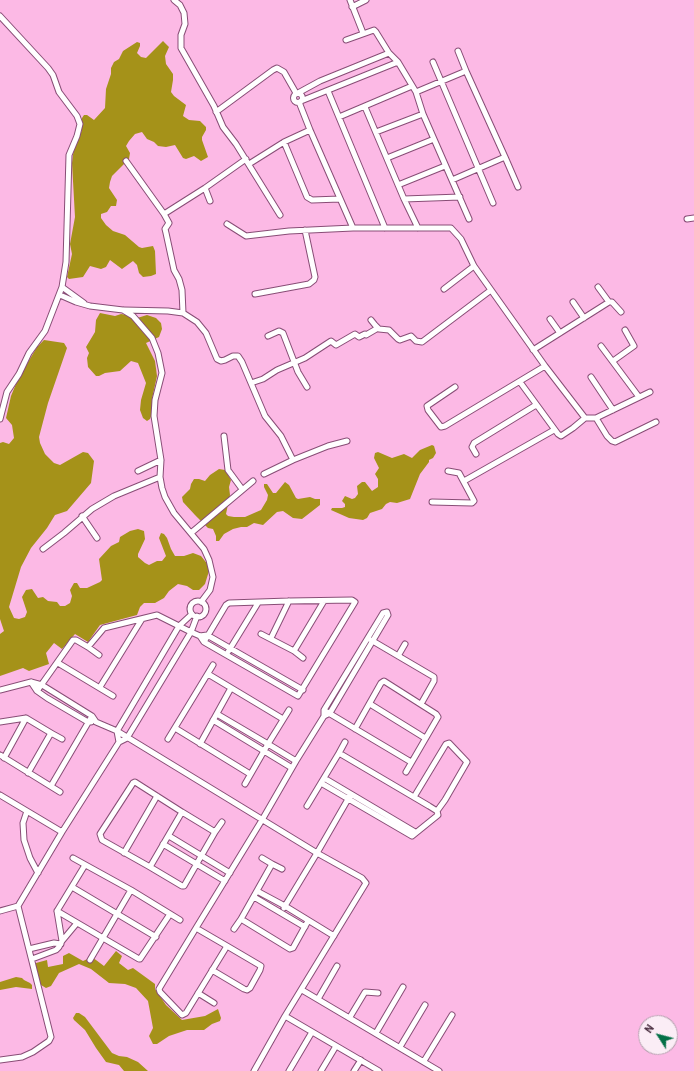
<!DOCTYPE html>
<style>
body{margin:0}
#map{position:relative;width:694px;height:1071px;overflow:hidden;background:#fcb9e5;font-family:Barlow,sans-serif}
canvas{display:block}
.north{position:absolute;left:638px;top:1015px;width:40px;height:40px;box-sizing:border-box;background:#fbedf6;border:1px solid #b4a1ae;border-radius:50%;rotate:306deg;font-size:11px;font-weight:700;line-height:16px;text-align:center;color:#4a2f41}
.north::after{content:'';display:block;margin:auto;width:14px;height:18px;background:#047047;clip-path:polygon(50% 0,100% 100%,50% 72%,0 100%)}
</style>
<div id="map">
<canvas width="694" height="1071"></canvas>
<div class="north">N</div>
</div>
<script>
const c = document.querySelector('canvas').getContext('2d');
c.lineJoin = 'round';
function paint(path, color) {
  c.fillStyle = color;
  c.fill(path, 'evenodd');
}
function poly(rows) {
  const path = new Path2D();
  for (const r of rows) {
    if (r.length === 3) {
      path.moveTo(r[0] + r[2], r[1]);
      path.arc(r[0], r[1], r[2], 0, 2 * Math.PI);
      continue;
    }
    path.moveTo(r[0], r[1]);
    for (let i = 2; i < r.length; i += 2) path.lineTo(r[i], r[i + 1]);
  }
  return path;
}
function trace(path, color, width, dash) {
  c.strokeStyle = color;
  c.lineWidth = width;
  c.lineCap = dash ? 'butt' : 'round';
  c.setLineDash(dash || []);
  c.stroke(path);
}
const forest = poly([
 [163,41,169,47,165,56,166,64,173,74,173,80,171,92,174,96,186,105,183,116,189,120,200,121,206,127,206,130,202,137,202,140,208,157,201,161,194,156,186,159,183,158,175,145,166,147,158,146,154,142,147,139,142,132,135,134,129,141,126,146,130,153,129,159,112,176,110,182,109,188,117,200,116,206,111,206,107,212,101,214,101,218,106,225,113,231,125,235,139,247,142,248,153,246,155,251,156,274,151,276,143,277,139,273,137,265,133,261,122,269,110,260,106,267,101,269,90,266,83,277,69,279,67,277,72,254,70,244,75,217,72,163,74,147,82,130,82,118,84,115,87,115,94,120,105,108,106,89,111,74,111,68,114,62,119,59,123,51,137,42,140,43,140,46,137,53,141,57,146,58],
 [100,313,115,316,121,314,127,315,134,319,147,315,156,318,161,323,162,329,159,337,146,343,155,361,157,376,152,399,153,411,150,419,147,421,143,418,140,410,141,400,146,383,138,363,131,361,120,371,105,373,99,376,96,376,88,367,87,358,89,353,86,347,95,332,96,320],
 [44,340,64,343,67,348,48,403,39,437,40,443,45,454,54,463,60,465,83,452,88,453,94,461,91,483,67,511,55,515,47,528,31,548,21,567,9,607,14,618,19,619,25,617,27,612,22,597,26,590,32,589,38,598,43,597,48,601,57,602,60,606,65,606,70,603,72,596,70,590,74,583,77,583,80,588,87,588,100,582,102,580,99,559,111,546,119,542,120,537,130,531,138,529,144,531,145,539,138,554,138,557,145,563,149,565,157,561,162,561,166,556,159,538,161,533,164,534,167,538,171,549,175,556,184,556,193,553,201,556,209,566,209,571,205,584,199,590,193,590,187,586,178,584,169,591,164,598,155,603,144,603,140,607,137,615,100,625,88,642,75,634,62,649,54,643,46,653,49,664,29,671,23,668,0,676,0,634,4,631,0,619,0,443,3,442,9,444,14,438,12,425,6,418,11,396,18,379,37,347],
 [432,445,434,446,436,453,433,458,429,460,429,462,420,474,410,499,397,503,390,502,386,504,382,509,370,513,367,518,363,520,349,518,331,510,332,508,342,508,345,507,345,504,342,501,345,496,352,499,355,498,358,494,357,486,362,482,365,482,372,491,378,487,378,479,375,474,379,468,374,458,375,453,378,452,392,458,404,454,412,458,420,450],
 [219,469,225,470,231,480,229,487,230,495,226,514,228,516,234,517,245,517,261,510,267,500,268,495,264,487,264,484,267,484,273,493,276,493,285,482,289,485,296,498,298,499,310,497,315,499,320,499,320,505,302,519,293,518,283,511,277,512,263,525,254,523,247,527,241,527,233,529,224,534,219,541,216,541,216,536,213,529,208,528,195,515,183,502,182,497,190,489,191,484,194,479,199,479,205,481,210,475],
 [116,951,122,956,119,963,128,970,133,968,155,984,155,989,166,1005,182,1020,205,1016,218,1009,221,1018,220,1021,212,1024,204,1030,187,1030,169,1036,157,1044,153,1044,149,1036,153,1028,148,1001,136,988,125,984,109,983,91,969,79,964,59,973,51,986,46,988,41,985,35,969,36,963,47,960,48,967,63,964,63,956,69,953,83,961,92,957,104,966],
 [16,977,22,978,24,980,30,983,32,985,32,989,16,987,0,990,0,982],
 [76,1013,79,1013,85,1017,112,1053,119,1056,127,1057,138,1062,148,1071,124,1071,119,1065,106,1062,96,1048,85,1030,74,1020,73,1018]
]);
const minor = poly([
 [174,0,180,5,184,13,185,24,181,35,181,48,214,106,223,127,236,144,280,215],
 [350,0,363,33],
 [352,7,366,0],
 [0,16,48,68,53,75,59,92,77,116,80,124,77,136,69,155,66,262,62,287,45,331,29,353,19,374,7,392,0,419],
 [346,40,374,30,376,32,389,53,398,62,416,92,423,114,469,219],
 [458,51,466,71],
 [433,62,493,203],
 [328,91,385,228],
 [416,92,466,71,505,157,452,180],
 [298,93,320,81,389,53],
 [298,98,4.5],
 [301,101,398,62],
 [365,107,404,199,418,228],
 [216,112,273,70,277,68,284,72,296,93],
 [339,117,412,86],
 [376,132,423,114],
 [284,142,307,197,312,200,340,199],
 [505,157,518,187],
 [387,158,434,139],
 [126,161,164,214,169,223,165,229,166,233,174,270,179,279,182,290,183,313],
 [249,164,284,142,310,130],
 [398,185,445,166],
 [205,188,210,201],
 [404,199,460,197],
 [164,214,205,188,246,159],
 [687,219,694,218],
 [227,224,246,236,289,231,353,228,310,130,299,102],
 [353,228,451,228,461,239,474,266,545,366,585,418],
 [62,287,84,303],
 [598,287,609,302],
 [444,289,474,266],
 [255,294,309,284,314,280,315,277,305,230],
 [60,295,76,302,90,306,123,310,133,316,152,338,158,353,162,373,155,400,154,416,161,460,160,477,162,488,165,497,174,513,204,549,209,560,213,577,210,590,201,602],
 [573,302,584,318],
 [124,310,168,311,183,313,197,322,206,333,217,359,221,361,225,360,233,356,238,356,242,362,265,416,281,436,293,460,328,446,347,441],
 [550,319,560,333],
 [371,320,375,325,379,329,389,330,398,339,400,340,411,336,416,341,422,342,491,290],
 [268,336,279,331,283,333,298,372,307,387],
 [601,346,639,397],
 [533,350,609,302,612,302,621,312],
 [613,361,634,346,625,330],
 [591,377,613,410],
 [520,382,558,434,561,436,573,428,585,418,596,418,650,392],
 [251,383,263,379,277,370,305,358,331,341,336,345,355,334,359,337,365,334,366,335,378,328],
 [455,387,427,406,428,410,441,427,445,426,545,366],
 [596,418,607,436,612,441,615,442,656,422],
 [224,436,228,470,242,489],
 [476,454,472,447,474,443,536,405],
 [138,471,161,460],
 [264,474,293,460],
 [464,481,554,430],
 [432,502,472,503,474,501,459,473,448,471],
 [82,516,97,538],
 [191,533,253,481],
 [43,549,64,533,92,509,114,496,160,477],
 [198,609,8],
 [261,634,294,651,303,658],
 [200,636,204,642,298,696,355,602,352,600,289,601,229,603,226,605,204,642],
 [271,638,289,601],
 [371,640,434,677,434,681,421,704],
 [88,647,104,628,157,615,191,632,200,636,207,635,303,690],
 [294,651,324,601],
 [228,652,258,603],
 [398,656,405,644],
 [58,663,113,696],
 [208,674,283,719],
 [31,682,37,691,47,698,88,722,91,722],
 [100,687,142,619],
 [0,690,31,682,42,685,92,716,96,722,117,731,317,853,285,906,334,936],
 [37,691,73,640,76,640,88,647,99,655],
 [370,704,425,738],
 [289,710,268,744,296,761],
 [327,712,411,762],
 [217,714,268,744,245,784],
 [213,720,292,768],
 [0,722,26,718],
 [175,728,250,774],
 [355,729,381,683,384,681,436,714,438,717,406,772],
 [51,733,62,739],
 [168,739,213,665],
 [119,742,117,731,179,626,192,614],
 [200,744,231,688],
 [339,753,345,742],
 [0,755,60,792],
 [4,758,26,718,51,733,28,773],
 [324,778,415,832],
 [51,786,92,716],
 [351,794,317,853,362,878,366,883,285,1016,379,1071],
 [0,795,62,832],
 [414,797,446,744,449,743,467,762,445,800,437,811],
 [307,806,339,753,429,806,437,811,438,815,412,836,321,783],
 [27,811,23,823,24,840,30,858,38,873],
 [182,812,215,832,184,886,182,886,150,867,182,812],
 [215,832,222,822],
 [169,836,230,873],
 [163,844,225,881],
 [124,853,157,796],
 [73,858,131,890,180,920],
 [262,858,272,864],
 [85,865,57,911,103,938,139,959,140,959,170,914],
 [150,867,102,840,100,834,133,783,135,782,182,812],
 [282,869,272,864,241,919,290,949,293,948,308,921],
 [72,887,156,937],
 [257,891,285,906,284,908],
 [254,897,305,927],
 [0,911,18,906],
 [196,928,227,946,186,1013,182,1015,160,992,159,989,162,984,196,928,262,820,296,761,324,716,324,710,383,613,387,612,388,615,330,713,324,716],
 [234,929,241,919],
 [62,941,77,923],
 [29,949,54,943,61,944],
 [32,959,56,950,59,947,62,941,57,911],
 [90,960,131,890],
 [212,970,244,989,247,990,250,988,260,970,261,966,227,946],
 [302,990,439,1071],
 [198,993,214,1003],
 [318,999,337,966],
 [350,1017,365,992,378,993],
 [376,1033,403,987],
 [400,1047,425,1005],
 [0,1060,22,1057,33,1052,49,1041,51,1037,18,906,62,832,119,742,127,738,191,632,197,616],
 [424,1061,452,1015],
 [254,1071,285,1016],
 [289,1071,312,1032],
 [321,1071,336,1046],
 [354,1071,361,1060]
]);
paint(forest, '#a59219');
trace(minor, '#884d76', 7);
trace(minor, '#fff', 5);
</script>
